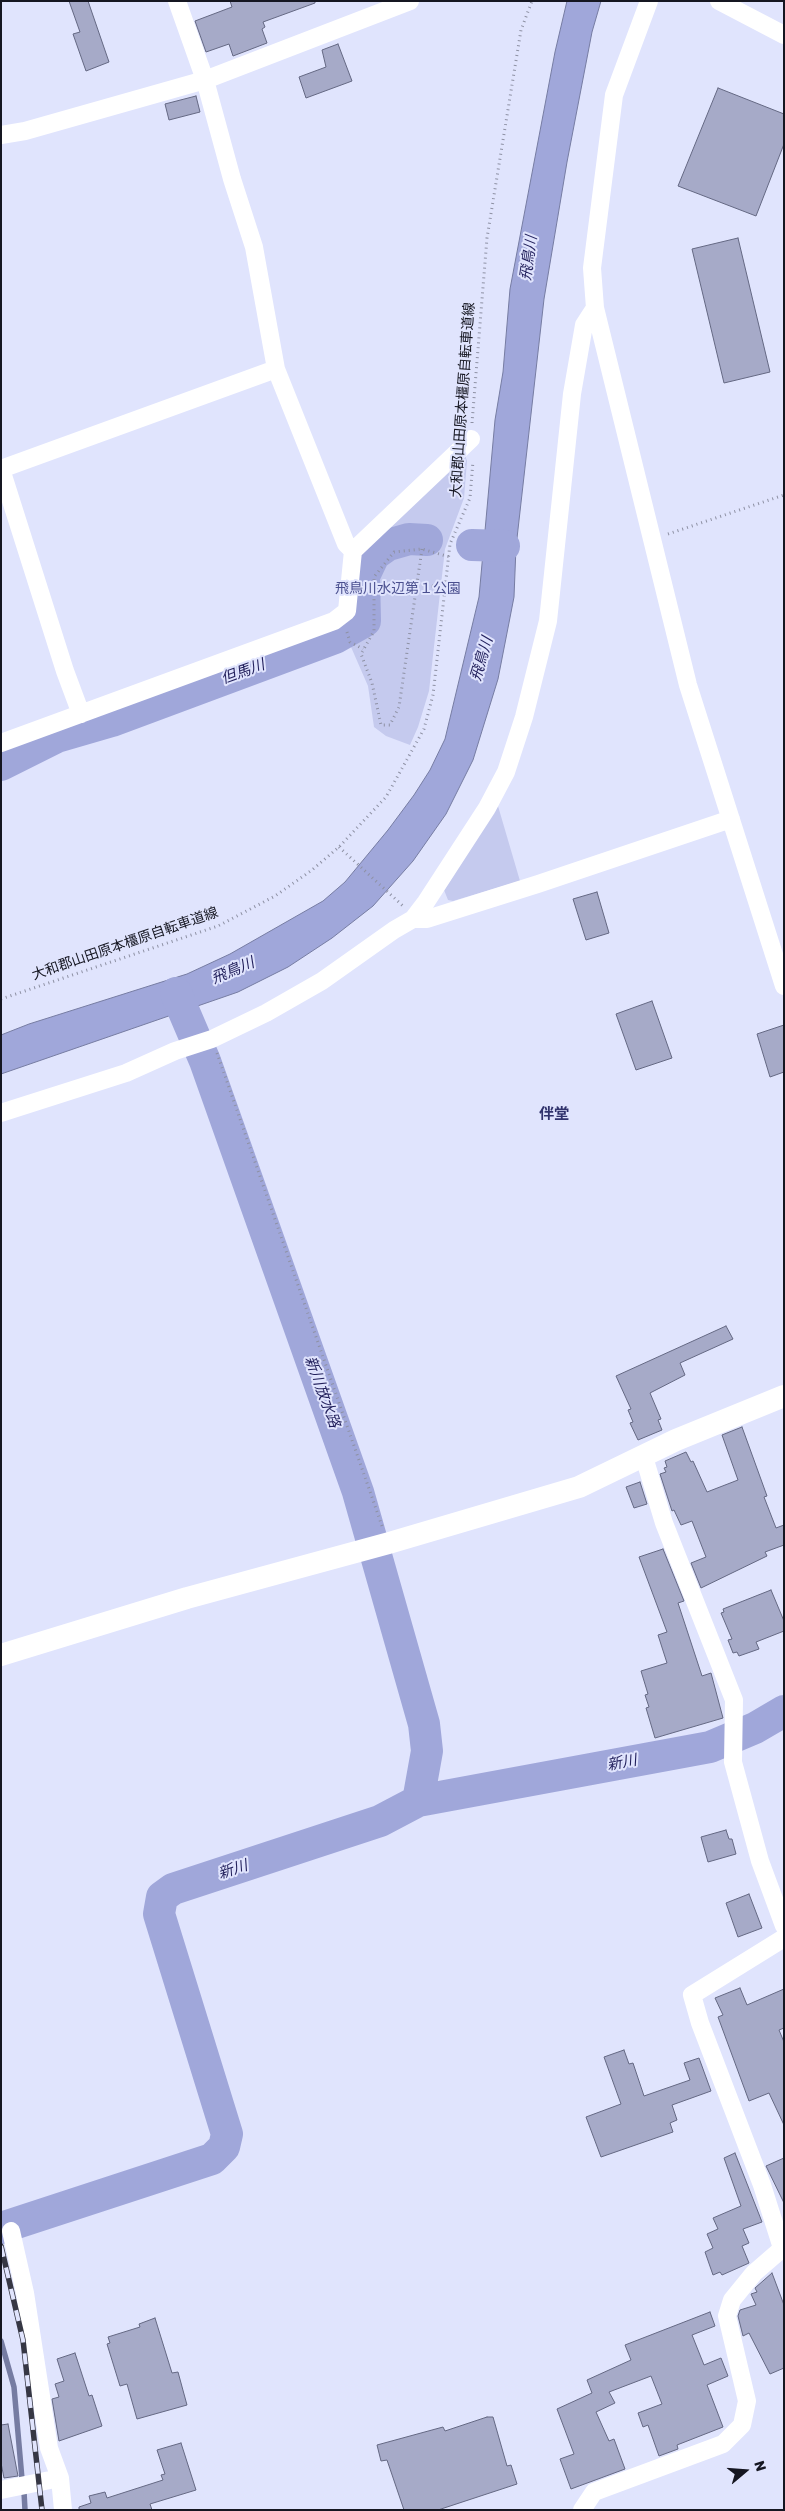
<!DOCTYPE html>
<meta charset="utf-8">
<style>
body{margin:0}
#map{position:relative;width:785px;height:2511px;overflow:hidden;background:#e0e4fd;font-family:Rubik,sans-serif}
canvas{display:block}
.frame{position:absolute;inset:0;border:2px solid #151621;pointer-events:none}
.north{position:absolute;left:720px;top:2446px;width:50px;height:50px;-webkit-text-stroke:4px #e0e4fd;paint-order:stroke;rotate:72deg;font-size:14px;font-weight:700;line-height:20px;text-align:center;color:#151621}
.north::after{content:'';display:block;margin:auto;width:18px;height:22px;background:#151621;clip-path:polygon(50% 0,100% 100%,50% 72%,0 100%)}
</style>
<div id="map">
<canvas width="785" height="2511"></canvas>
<div class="frame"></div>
<div class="north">N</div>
</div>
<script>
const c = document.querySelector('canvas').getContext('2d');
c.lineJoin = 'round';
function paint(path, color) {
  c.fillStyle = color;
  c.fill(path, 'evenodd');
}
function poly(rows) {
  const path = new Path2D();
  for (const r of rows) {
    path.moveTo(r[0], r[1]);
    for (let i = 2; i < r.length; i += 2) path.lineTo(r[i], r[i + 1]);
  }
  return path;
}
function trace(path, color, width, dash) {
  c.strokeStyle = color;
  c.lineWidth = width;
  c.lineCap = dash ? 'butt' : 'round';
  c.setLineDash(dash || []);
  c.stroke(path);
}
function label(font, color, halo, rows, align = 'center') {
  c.font = font + ' Rubik,"Noto Sans JP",sans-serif';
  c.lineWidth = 4;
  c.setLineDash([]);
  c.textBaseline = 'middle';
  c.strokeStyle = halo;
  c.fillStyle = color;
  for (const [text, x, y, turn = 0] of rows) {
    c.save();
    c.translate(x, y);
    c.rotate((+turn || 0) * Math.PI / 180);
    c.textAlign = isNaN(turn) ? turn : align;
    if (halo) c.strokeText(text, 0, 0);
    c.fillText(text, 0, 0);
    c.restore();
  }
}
const green = poly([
 [465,455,467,461,464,498,445,549,429,691,418,727,410,745,386,736,374,727,368,686,351,647,353,637,349,624,356,614,357,571,377,537],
 [498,806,520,881,453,901,448,900,444,890]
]);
const water = poly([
 [567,1,601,1,592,32,567,162,544,299,516,547,514,597,498,679,473,760,446,814,413,861,373,906,332,938,288,967,238,992,1,1074,1,1035,29,1024,187,974,230,954,323,901,345,882,388,830,414,795,430,770,445,739,479,597,495,420,503,372,510,289,555,52,567,1]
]);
const stream = poly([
 [1,2341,14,2387,22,2479],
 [24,2492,25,2510]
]);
const river = poly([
 [472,545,504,546],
 [1,765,57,737,112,721,335,638,365,621,364,576,374,555,388,545,409,539,427,540],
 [176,993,205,1061,358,1492,424,1724,427,1751,418,1801],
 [1,2228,212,2159,224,2147,227,2134,159,1914,162,1897,173,1889,380,1821,418,1801,710,1747,755,1728,784,1711]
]);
const building = poly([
 [69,1,88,1,109,62,86,71,73,34,80,32,69,1],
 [230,1,315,1,315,3,263,22,265,27,262,29,267,43,233,56,229,44,206,52,195,21,232,7,230,1],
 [338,44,352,81,306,98,299,77,326,67,322,50,338,44],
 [718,88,784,114,784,144,756,216,678,186,718,88],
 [196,96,200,112,169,120,165,104,196,96],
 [738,238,770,372,724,383,692,249,738,238],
 [597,892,609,933,586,940,573,899,597,892],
 [652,1001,672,1058,636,1070,616,1014,652,1001],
 [784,1025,784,1072,770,1077,757,1034,784,1025],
 [726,1326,733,1339,680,1363,685,1375,650,1393,661,1419,658,1420,662,1430,638,1440,630,1423,633,1422,628,1410,631,1409,616,1376,726,1326],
 [742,1427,767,1496,764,1497,776,1528,784,1525,784,1545,765,1552,767,1556,701,1588,691,1563,706,1557,692,1521,681,1525,674,1510,672,1511,660,1474,666,1472,664,1468,667,1467,665,1461,686,1452,691,1462,693,1461,707,1492,738,1480,722,1435,742,1427],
 [640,1482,647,1504,634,1508,626,1487,640,1482],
 [663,1549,684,1601,678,1603,702,1676,711,1673,723,1718,655,1738,646,1708,649,1707,645,1695,648,1694,641,1671,667,1663,658,1635,667,1632,639,1557,663,1549],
 [771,1590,784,1621,784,1631,756,1642,759,1649,739,1656,737,1652,733,1653,728,1640,732,1639,721,1613,724,1612,723,1609,771,1590],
 [726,1830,729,1839,732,1839,736,1854,708,1862,701,1837,726,1830],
 [749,1894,762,1928,738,1937,726,1903,749,1894],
 [740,1988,747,2005,784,1989,784,2028,779,2030,784,2042,784,2125,769,2093,749,2101,718,2017,723,2015,715,1998,740,1988],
 [624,2050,629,2064,633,2063,644,2096,690,2080,684,2063,699,2058,711,2091,672,2105,677,2120,670,2123,673,2132,601,2157,586,2117,621,2104,604,2057,624,2050],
 [735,2153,762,2222,743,2229,749,2243,742,2246,749,2263,722,2275,720,2272,713,2275,705,2252,713,2248,707,2234,718,2229,713,2218,741,2206,724,2158,735,2153],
 [784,2158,784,2203,766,2166,784,2158],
 [772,2273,784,2305,784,2368,770,2374,749,2333,743,2336,738,2316,740,2310,756,2305,751,2294,757,2292,755,2288,772,2273],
 [710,2312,715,2326,692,2335,704,2365,721,2358,728,2376,707,2385,723,2427,677,2445,678,2449,659,2456,648,2425,643,2427,638,2413,662,2404,651,2376,609,2392,615,2403,596,2412,609,2441,614,2439,625,2469,571,2489,560,2459,574,2454,557,2409,592,2393,587,2380,631,2360,625,2345,710,2312],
 [155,2318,172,2373,178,2372,187,2405,137,2419,127,2384,120,2386,107,2344,110,2343,108,2337,140,2327,139,2324,155,2318],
 [75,2353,89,2396,92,2395,102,2426,59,2441,52,2399,59,2397,55,2384,64,2381,57,2359,75,2353],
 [487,2417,493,2417,507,2466,511,2465,517,2484,438,2510,404,2510,387,2460,381,2461,377,2445,443,2427,445,2431,487,2417],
 [8,2424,18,2476,4,2478,1,2463,1,2425,8,2424],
 [181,2443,196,2490,150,2504,152,2510,79,2510,79,2507,91,2503,89,2496,105,2492,107,2498,163,2480,161,2475,165,2474,157,2450,181,2443]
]);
const path = poly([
 [472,423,487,238,521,30,532,1],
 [668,534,784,495],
 [422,549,399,707,390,725,381,725,372,683,361,654,374,631,374,577,394,552,422,549,450,557],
 [417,583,447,589],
 [347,632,350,642,363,649],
 [339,847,403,906],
 [1,999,218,926,275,896,312,870,339,847,386,797,424,729,433,695,450,544,470,498,473,461],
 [217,1053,382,1526]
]);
const minor = poly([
 [177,1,205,80,232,179,254,247,276,369,346,544,353,551],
 [649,1,614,95,592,268,595,308,688,685,784,986],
 [719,1,784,35],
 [1,135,25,131,205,80,410,1],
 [1,469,276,369],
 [1,469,65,671,81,714],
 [1,743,334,621,347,611,353,551,471,439],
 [413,919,427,919,538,884,731,819],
 [1,1113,126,1073,175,1051,212,1039,266,1013,322,981,394,930,413,919,426,902,487,808,506,772,524,717,548,621,572,394,584,325,595,308],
 [644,1457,664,1523,734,1700,733,1762,760,1861,784,1926],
 [11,2231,25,2293,49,2448,60,2478],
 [782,2248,762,2185,700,2023,692,1995,784,1938],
 [1,2490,60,2478,63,2510],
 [582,2510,594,2492,723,2444,742,2425,747,2401,727,2316,732,2300,754,2273,784,2247]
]);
const tertiary = poly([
 [1,1655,187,1598,389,1543,579,1487,676,1440,784,1396]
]);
const rail = poly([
 [1,2246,23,2340,42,2510]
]);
const streetNames = [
 ["大和郡山田原本橿原自転車道線",463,400,-86],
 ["大和郡山田原本橿原自転車道線",125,944,-19]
];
const parkNames = [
 ["飛鳥川水辺第１公園",398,589]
];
const waterNames = [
 ["飛鳥川",529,258,-82],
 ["飛鳥川",482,659,-74],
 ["但馬川",243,672,-20],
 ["飛鳥川",233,971,-23],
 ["新川放水路",322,1392,70],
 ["新川",622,1763,-11],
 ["新川",233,1870,-18]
];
const neighbourhoodNames = [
 ["伴堂",554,1115]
];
paint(green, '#c5caee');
paint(water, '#a0a7da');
trace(water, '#767ca2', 1);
trace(stream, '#767ca2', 5.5);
trace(river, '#a0a7da', 32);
paint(building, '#a6aac8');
trace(building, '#646883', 1);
trace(path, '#8e91a4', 3, [1, 4]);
trace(minor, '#fff', 18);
trace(tertiary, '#fff', 22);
trace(rail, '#363744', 5.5);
trace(rail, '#e0e4fd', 4, [11]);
label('14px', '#151621', '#e0e4fd', streetNames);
label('14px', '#4a4f8f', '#e0e4fd', parkNames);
label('italic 15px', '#211f5b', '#e0e4fd', waterNames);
label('bold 15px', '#30326c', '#e0e4fd', neighbourhoodNames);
</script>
